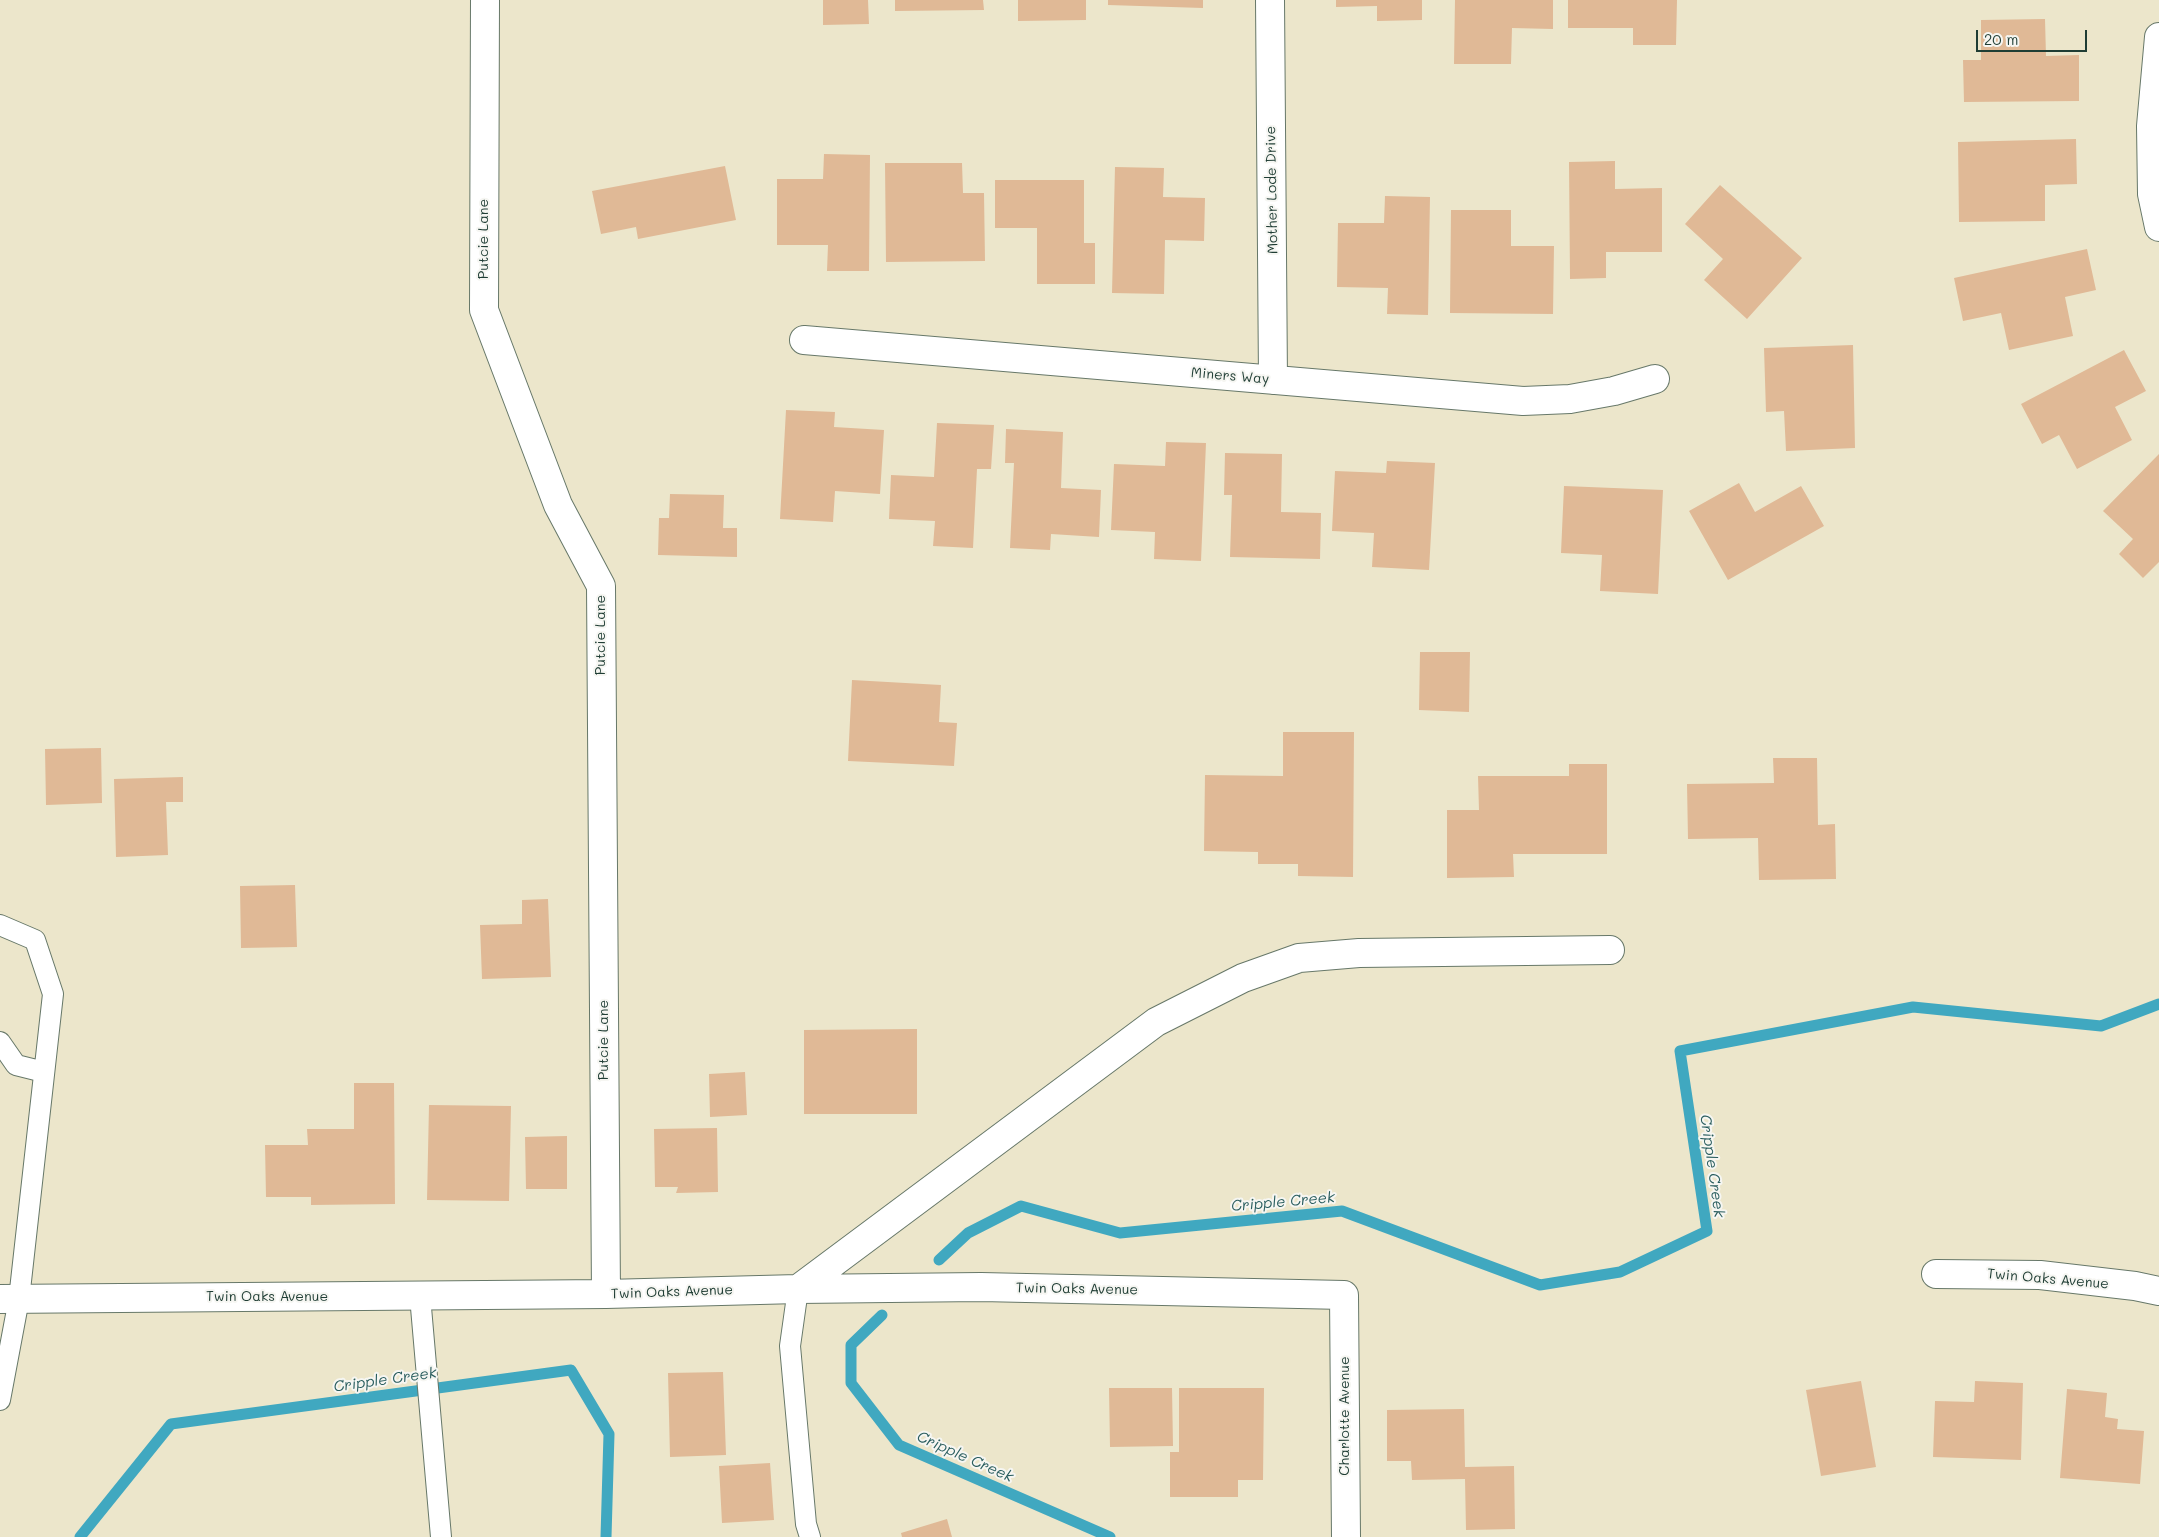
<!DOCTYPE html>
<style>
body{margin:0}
#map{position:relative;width:2159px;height:1537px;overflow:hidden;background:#ece6cb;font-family:Mali,sans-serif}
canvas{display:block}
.scale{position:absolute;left:1976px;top:30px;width:111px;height:22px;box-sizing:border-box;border:2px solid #1f3d34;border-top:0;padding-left:6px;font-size:15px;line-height:18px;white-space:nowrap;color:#1f3d34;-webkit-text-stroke:4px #f6f6f2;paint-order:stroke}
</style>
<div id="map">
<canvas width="2159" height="1537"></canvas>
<div class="scale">20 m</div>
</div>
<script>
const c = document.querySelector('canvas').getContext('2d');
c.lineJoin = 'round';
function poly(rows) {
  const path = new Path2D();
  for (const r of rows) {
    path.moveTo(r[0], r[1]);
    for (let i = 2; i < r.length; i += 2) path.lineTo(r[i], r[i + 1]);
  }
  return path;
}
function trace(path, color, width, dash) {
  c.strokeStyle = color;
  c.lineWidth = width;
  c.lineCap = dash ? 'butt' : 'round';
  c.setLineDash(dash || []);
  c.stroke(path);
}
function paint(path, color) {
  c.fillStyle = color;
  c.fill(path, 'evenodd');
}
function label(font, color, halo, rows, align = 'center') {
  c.font = font + ' Mali,sans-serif';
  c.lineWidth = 4;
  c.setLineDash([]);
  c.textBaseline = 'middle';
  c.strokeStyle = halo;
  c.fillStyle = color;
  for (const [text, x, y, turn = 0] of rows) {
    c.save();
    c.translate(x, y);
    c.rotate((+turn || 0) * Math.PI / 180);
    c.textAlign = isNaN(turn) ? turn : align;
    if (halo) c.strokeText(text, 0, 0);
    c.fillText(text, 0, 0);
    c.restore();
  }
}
const stream = poly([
 [939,1260,968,1233,1021,1206,1120,1233,1342,1211,1540,1285,1620,1272,1707,1231,1680,1051,1913,1007,2101,1026,2159,1004],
 [882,1315,851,1345,851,1383,899,1445,1110,1537],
 [80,1537,171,1424,571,1370,609,1434,606,1537]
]);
const building = poly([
 [823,0,868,0,869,24,823,25],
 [895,0,983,0,984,10,895,11],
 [1018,0,1086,0,1086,20,1018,21],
 [1108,0,1203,0,1203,8,1108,5],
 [1336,0,1422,0,1422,20,1377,21,1377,6,1336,7],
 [1455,0,1553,0,1553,29,1512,28,1511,64,1454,64],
 [1568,0,1677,0,1676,45,1633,45,1633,28,1568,28],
 [2045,19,2046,56,2079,55,2079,101,1964,102,1963,60,1981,60,1981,20],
 [2076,139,2077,184,2045,185,2045,221,1959,222,1958,142],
 [824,154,870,155,869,271,827,271,828,245,777,245,777,179,823,179],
 [1615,161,1615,189,1662,188,1662,252,1606,252,1606,278,1570,279,1569,162],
 [885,163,962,163,963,193,984,193,985,261,886,262],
 [725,166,736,220,638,239,636,227,601,234,592,191],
 [1115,167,1164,168,1163,197,1205,198,1204,241,1165,240,1164,294,1112,293],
 [995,180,1084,180,1084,243,1095,243,1095,284,1037,284,1037,228,995,228],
 [1720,185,1802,258,1747,319,1704,280,1723,259,1685,224],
 [1385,196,1430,197,1428,315,1387,314,1388,288,1337,287,1338,223,1384,223],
 [1451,210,1511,210,1511,246,1554,246,1553,314,1450,313],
 [2087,249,2096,290,2065,297,2073,336,2009,350,2001,313,1963,321,1954,278],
 [1853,345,1855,448,1786,451,1784,411,1766,412,1764,348],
 [2124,350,2146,391,2115,407,2132,440,2077,469,2059,435,2042,444,2021,404],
 [786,410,835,412,834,427,884,430,880,494,835,491,833,522,780,519],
 [937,423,994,425,991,469,977,469,973,548,933,546,935,521,889,519,891,475,934,477],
 [1006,429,1063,432,1061,488,1101,490,1099,537,1051,534,1050,550,1010,548,1014,463,1005,463],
 [1166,442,1206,443,1201,561,1154,559,1155,532,1111,530,1114,464,1165,466],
 [1225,453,1282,454,1281,512,1321,513,1320,559,1230,557,1232,495,1224,495],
 [2159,454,2159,562,2143,578,2119,554,2133,539,2103,511],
 [1387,461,1435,463,1429,570,1372,567,1374,533,1332,531,1335,471,1386,473],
 [1739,483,1755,512,1801,486,1824,526,1728,580,1689,511],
 [1564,486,1663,490,1658,594,1600,591,1602,555,1561,553],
 [670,494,724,495,723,528,737,528,737,557,658,555,659,518,669,518],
 [1420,652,1470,652,1469,712,1419,710],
 [852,680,941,685,939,722,957,723,954,766,848,761],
 [1283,732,1354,732,1353,877,1298,876,1298,864,1258,864,1258,852,1204,851,1205,775,1283,776],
 [101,748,102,803,46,805,45,749],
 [1773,758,1817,758,1818,825,1835,824,1836,879,1759,880,1758,838,1688,839,1687,784,1774,783],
 [1569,764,1607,764,1607,854,1513,854,1514,877,1447,878,1447,810,1479,810,1478,776,1569,776],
 [183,777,183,802,166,802,168,855,116,857,114,779],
 [295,885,297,947,241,948,240,886],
 [548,899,551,977,482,979,480,925,522,924,522,900],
 [917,1029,917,1114,804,1114,804,1030],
 [745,1072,747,1115,710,1117,709,1074],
 [354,1083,394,1083,395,1204,311,1205,311,1197,266,1197,265,1145,308,1145,307,1129,354,1129],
 [429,1105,511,1106,509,1201,427,1200],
 [717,1128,718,1192,676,1193,678,1187,655,1187,654,1129],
 [567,1136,567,1189,526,1189,525,1137],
 [723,1372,726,1455,670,1457,668,1373],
 [1861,1381,1876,1467,1821,1476,1806,1390],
 [1975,1381,2023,1383,2021,1460,1933,1457,1935,1401,1974,1402],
 [1109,1388,1172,1388,1173,1446,1110,1447],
 [1179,1388,1264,1388,1263,1480,1238,1480,1238,1497,1170,1497,1170,1452,1179,1452],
 [2067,1389,2107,1393,2105,1417,2118,1419,2117,1429,2144,1431,2140,1484,2060,1478],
 [1464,1409,1465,1467,1514,1466,1515,1529,1466,1530,1465,1479,1412,1480,1411,1461,1387,1461,1387,1410],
 [770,1463,774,1520,722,1523,719,1466],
 [947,1519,952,1537,902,1537,901,1533]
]);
const service = poly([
 [0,925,35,940,53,994,19,1299,0,1400],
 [0,1042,16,1065,44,1072],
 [798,1289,790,1346,806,1524,810,1537],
 [420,1296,441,1537]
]);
const minor = poly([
 [485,0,484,310,558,505,601,586,606,1294],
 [1270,0,1273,380],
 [2159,37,2151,126,2152,194,2159,227],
 [804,340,1523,401,1570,399,1614,391,1655,379],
 [1936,1274,2040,1275,2135,1286,2159,1291],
 [798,1289,1156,1022,1243,978,1299,958,1359,953,1610,950],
 [0,1299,606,1294,798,1289,981,1287,1344,1295,1346,1537]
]);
const streetNames = [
 ["Mother Lode Drive",1272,190,-91],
 ["Putcie Lane",484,239,-90],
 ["Miners Way",1230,376,5],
 ["Putcie Lane",601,635,-90],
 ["Putcie Lane",604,1040,-90],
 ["Twin Oaks Avenue",2048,1279,5],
 ["Twin Oaks Avenue",1077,1289,1],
 ["Twin Oaks Avenue",672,1292,-2],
 ["Twin Oaks Avenue",267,1297],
 ["Charlotte Avenue",1345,1416,-90]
];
const waterNames = [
 ["Cripple Creek",1712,1166,82],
 ["Cripple Creek",1283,1202,-5],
 ["Cripple Creek",385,1380,-8],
 ["Cripple Creek",965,1457,24]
];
trace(stream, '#40a8c0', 11);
paint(building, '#e0b996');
trace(service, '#677869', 22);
trace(minor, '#677869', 30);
trace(service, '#fff', 20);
trace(minor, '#fff', 28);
label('14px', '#1f3d34', '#f6f6f2', streetNames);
label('italic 15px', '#295d5e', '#f6f6f2', waterNames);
</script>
